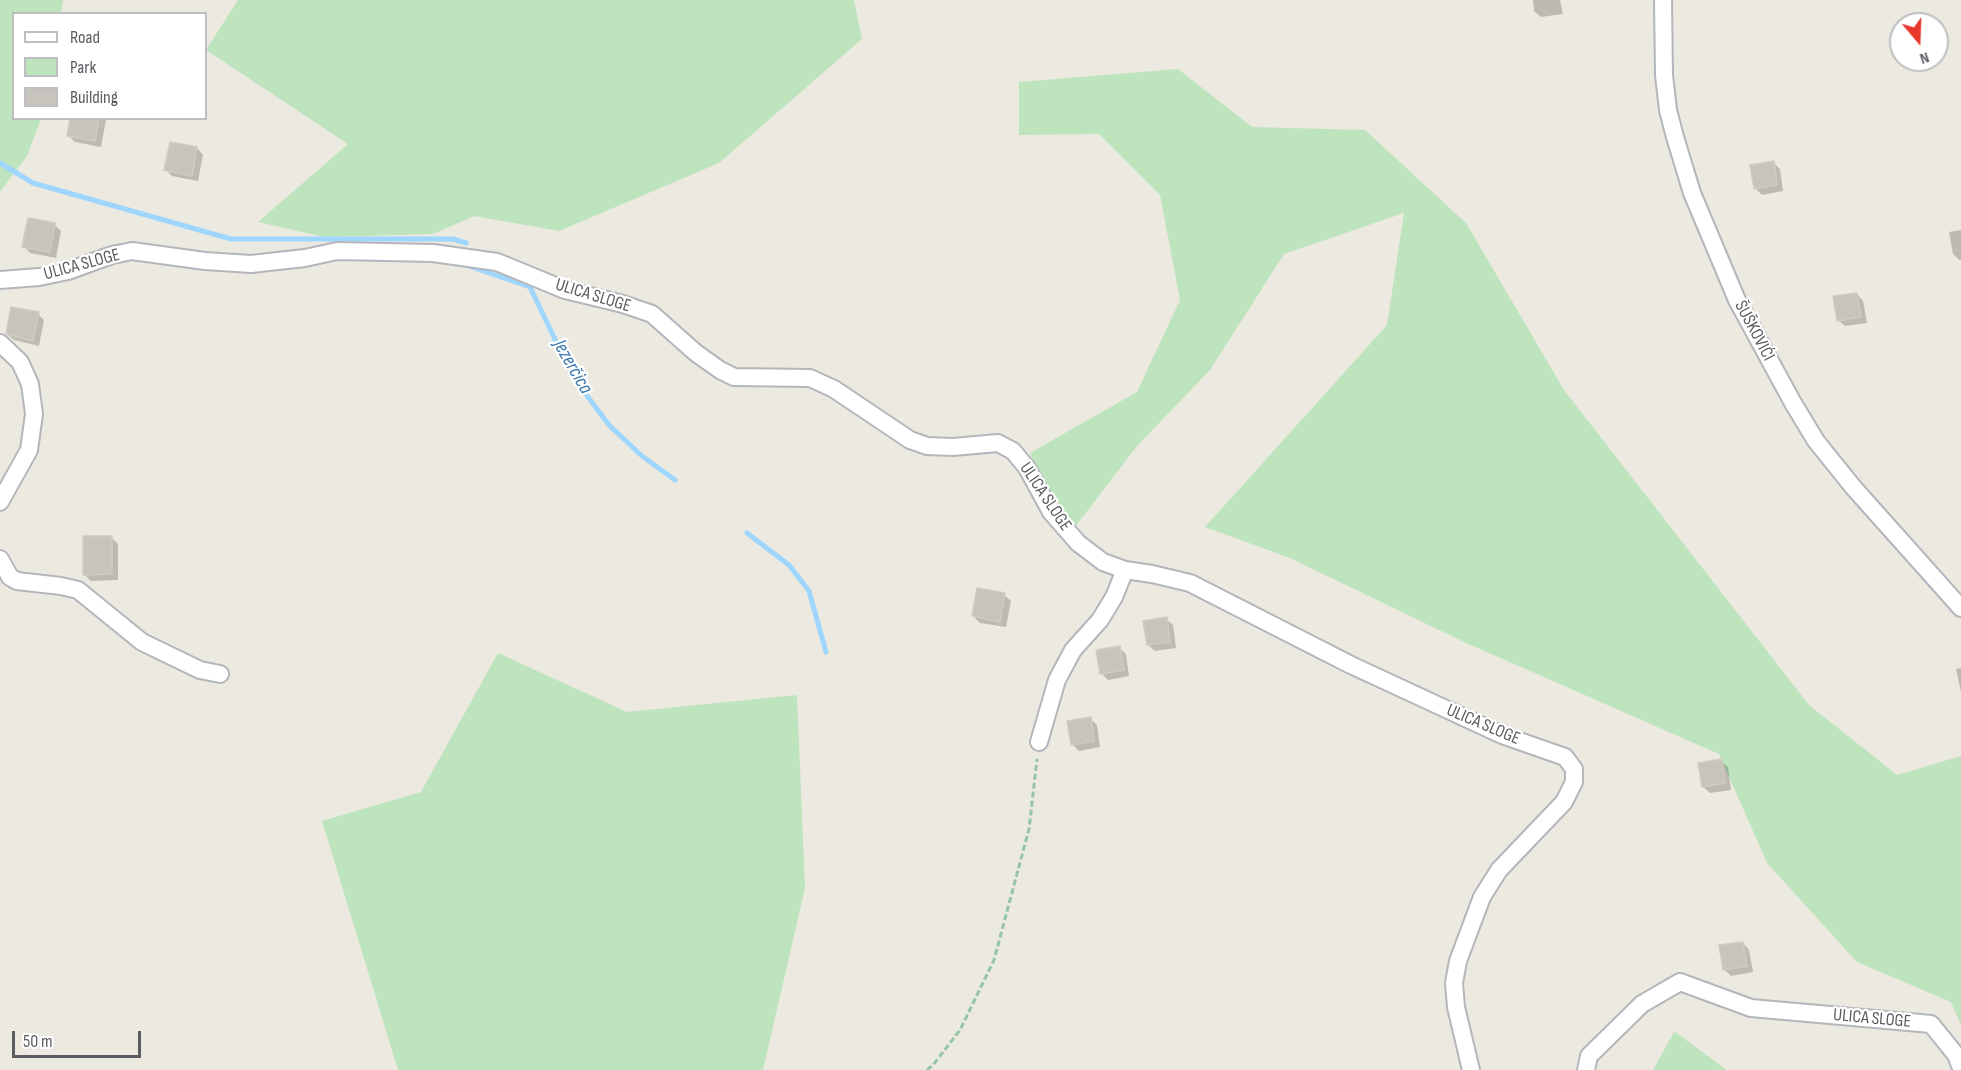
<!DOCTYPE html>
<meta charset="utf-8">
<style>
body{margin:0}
#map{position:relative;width:1961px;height:1070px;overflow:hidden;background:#ece9e0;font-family:"Sofia Sans Condensed",sans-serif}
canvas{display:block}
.legend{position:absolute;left:12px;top:12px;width:195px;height:108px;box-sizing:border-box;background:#fff;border:2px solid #bdbec0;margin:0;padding:8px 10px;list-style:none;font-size:18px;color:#595d61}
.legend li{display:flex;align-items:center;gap:12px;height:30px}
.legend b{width:30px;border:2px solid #bdbec0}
.north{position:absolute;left:1889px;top:12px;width:60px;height:60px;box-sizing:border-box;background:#fff;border:2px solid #bdbec0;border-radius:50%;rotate:161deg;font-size:16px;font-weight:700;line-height:24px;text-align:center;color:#595d61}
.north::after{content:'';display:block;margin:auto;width:21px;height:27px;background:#e7362b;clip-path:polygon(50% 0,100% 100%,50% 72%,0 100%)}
.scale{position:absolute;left:12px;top:1031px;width:129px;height:27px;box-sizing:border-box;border:3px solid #595d61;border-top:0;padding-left:8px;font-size:18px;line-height:21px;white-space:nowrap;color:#595d61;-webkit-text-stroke:4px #fff;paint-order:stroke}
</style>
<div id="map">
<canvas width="1961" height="1070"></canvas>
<ul class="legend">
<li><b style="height:8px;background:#fff"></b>Road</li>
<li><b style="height:16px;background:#bde4bc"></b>Park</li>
<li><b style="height:16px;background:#c7c4bd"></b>Building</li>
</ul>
<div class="north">N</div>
<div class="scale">50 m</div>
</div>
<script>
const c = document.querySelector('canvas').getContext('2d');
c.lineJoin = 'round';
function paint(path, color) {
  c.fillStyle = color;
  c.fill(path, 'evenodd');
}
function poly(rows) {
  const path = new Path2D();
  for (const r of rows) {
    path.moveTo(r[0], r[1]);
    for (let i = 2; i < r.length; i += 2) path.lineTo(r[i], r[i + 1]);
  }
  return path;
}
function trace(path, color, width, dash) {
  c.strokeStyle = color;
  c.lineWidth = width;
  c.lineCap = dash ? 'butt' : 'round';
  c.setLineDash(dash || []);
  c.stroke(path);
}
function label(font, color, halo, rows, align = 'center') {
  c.font = font + ' "Sofia Sans Condensed",sans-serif';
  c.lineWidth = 4.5;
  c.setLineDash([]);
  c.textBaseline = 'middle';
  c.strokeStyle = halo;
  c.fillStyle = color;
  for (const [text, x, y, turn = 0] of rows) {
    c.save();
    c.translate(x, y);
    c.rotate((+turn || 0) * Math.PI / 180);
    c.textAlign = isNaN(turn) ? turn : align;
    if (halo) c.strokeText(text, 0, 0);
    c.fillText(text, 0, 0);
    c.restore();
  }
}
const green = poly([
 [0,0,63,0,61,13,14,14,14,118,41,119,27,156,0,192],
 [238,0,854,0,862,39,719,163,559,231,474,216,433,234,325,237,258,222,348,144,206,50],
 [1178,69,1252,127,1365,130,1466,223,1564,390,1809,705,1897,775,1961,756,1961,1025,1951,1002,1857,962,1767,863,1719,754,1464,642,1290,558,1205,527,1387,325,1404,213,1284,254,1210,370,1137,446,1065,540,1030,453,1137,392,1180,300,1160,195,1099,134,1019,135,1019,82],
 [498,653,627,712,797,695,805,888,763,1070,398,1070,322,821,421,792],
 [1674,1032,1675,1032,1727,1070,1653,1070]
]);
const shadow = poly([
 [1533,0,1560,0,1563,14,1541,17,1534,11],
 [72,118,104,118,106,120,101,147,75,142,68,135],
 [197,148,203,155,198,181,172,176,166,170],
 [1773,162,1780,169,1783,191,1762,195,1755,188],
 [29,220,55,225,61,231,56,258,30,253,24,246],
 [1961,230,1961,260,1959,260,1953,254,1949,232],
 [1857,294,1863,301,1867,323,1845,326,1838,320],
 [38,314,44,320,39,346,14,340,7,334],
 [111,537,118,544,118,580,91,581,84,574],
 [1004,595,1011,601,1006,627,980,623,973,616],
 [1166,619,1173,625,1176,648,1155,651,1148,645],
 [1119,648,1126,654,1129,676,1108,680,1101,673],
 [1961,668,1961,692,1956,669],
 [1090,718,1097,725,1100,747,1079,751,1072,744],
 [1721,761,1728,767,1731,790,1710,793,1703,787],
 [1743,943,1749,950,1753,972,1731,976,1724,969]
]);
const stream = poly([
 [0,163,33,183,231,239,453,239,466,243],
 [469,266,530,287,573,377,609,425,642,456,675,480],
 [747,533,789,565,809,591,826,652]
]);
const building = poly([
 [70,118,99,118,95,141,67,136,70,118],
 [170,142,197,147,192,176,164,170,170,142],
 [1774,161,1777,185,1754,189,1750,165,1774,161],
 [28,218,55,223,50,252,22,247,28,218],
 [1857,293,1861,317,1837,321,1833,296,1857,293],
 [11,307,39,312,33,341,6,334,11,307],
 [83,536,112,536,112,574,83,575,83,536],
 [977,588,1005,593,1000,622,972,616,977,588],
 [1167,617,1170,642,1147,645,1143,621,1167,617],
 [1120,646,1124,670,1100,674,1096,650,1120,646],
 [1091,717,1094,741,1071,745,1067,721,1091,717],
 [1722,759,1725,783,1702,787,1698,763,1722,759],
 [1743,942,1747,966,1723,970,1719,945,1743,942]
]);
const path = poly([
 [927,1070,933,1065,960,1030,994,960,1029,829,1037,759]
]);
const minor = poly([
 [1663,0,1664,75,1668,110,1675,137,1692,193,1737,300,1793,403,1816,441,1853,487,1961,608],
 [0,280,39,277,68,271,112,255,132,251,205,261,251,264,305,258,337,251,433,253,497,262,565,290,623,304,652,314,696,353,720,370,734,377,810,378,834,389,910,440,927,446,953,447,998,443,1013,451,1027,468,1051,512,1078,543,1103,562,1125,570,1152,574,1190,583,1351,665,1502,735,1565,757,1574,769,1574,782,1564,802,1499,870,1482,897,1458,961,1454,983,1456,1007,1471,1070],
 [0,343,20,362,30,384,34,414,29,450,0,502],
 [0,559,10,577,17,581,61,586,78,590,142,642,200,670,220,674],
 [1039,742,1057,680,1073,650,1100,620,1114,597,1125,570],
 [1586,1070,1589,1056,1642,1004,1680,982,1751,1008,1931,1024,1956,1055,1961,1068]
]);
const streetNames = [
 ["ULICA SLOGE",82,265,-15],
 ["ULICA SLOGE",593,296,17],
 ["ŠUŠKOVIĆI",1754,331,62],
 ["ULICA SLOGE",1045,497,56],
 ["ULICA SLOGE",1483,725,23],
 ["ULICA SLOGE",1872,1019,5]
];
const waterNames = [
 ["Jezerčica",572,367,60]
];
paint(green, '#bde4bc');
paint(shadow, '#0003');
trace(stream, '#9ed6fe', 5);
paint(building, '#c7c4bd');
trace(building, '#d0cbbf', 1.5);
trace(minor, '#b3b6bb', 20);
trace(path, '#95c5a2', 3, [6, 3]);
trace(minor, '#fff', 16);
label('18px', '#595d61', '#fff', streetNames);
label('italic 20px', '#3c77af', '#fff', waterNames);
</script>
